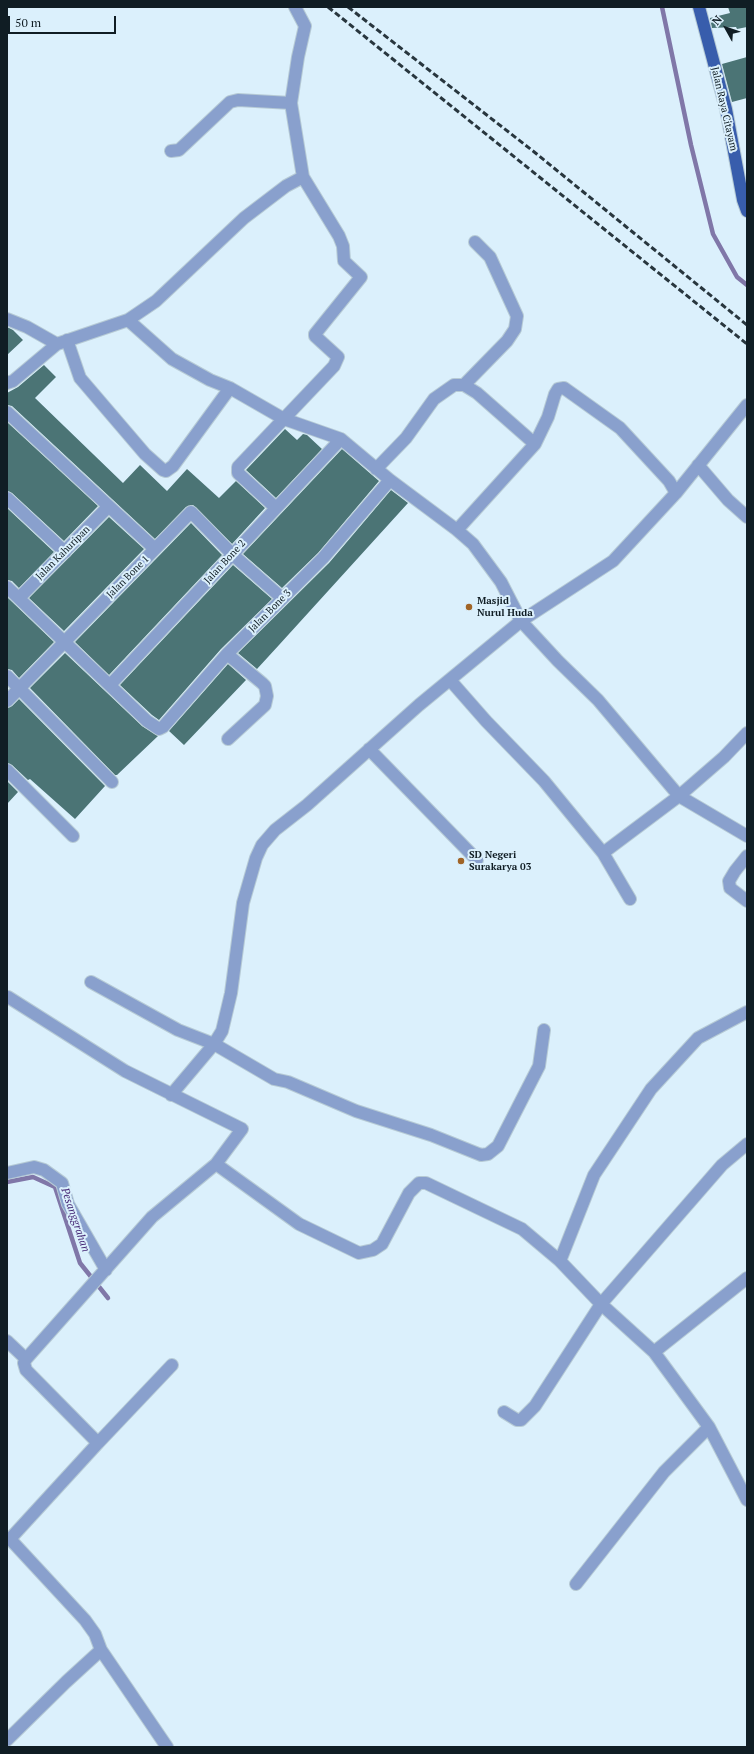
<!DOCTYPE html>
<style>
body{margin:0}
#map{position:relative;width:754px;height:1754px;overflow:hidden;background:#dbf0fc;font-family:"PT Serif",serif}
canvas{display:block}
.frame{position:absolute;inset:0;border:8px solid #101d24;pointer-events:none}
.north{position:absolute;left:706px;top:8px;width:40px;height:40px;-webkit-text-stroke:3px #dbf0fc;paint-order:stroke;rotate:310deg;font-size:11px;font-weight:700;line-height:16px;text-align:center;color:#101d24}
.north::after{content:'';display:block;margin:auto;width:14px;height:18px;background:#101d24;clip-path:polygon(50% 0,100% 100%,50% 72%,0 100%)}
.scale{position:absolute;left:8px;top:16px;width:108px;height:18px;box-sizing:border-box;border:2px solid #101d24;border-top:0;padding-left:5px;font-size:12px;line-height:14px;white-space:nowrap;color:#101d24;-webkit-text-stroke:3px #dbf0fc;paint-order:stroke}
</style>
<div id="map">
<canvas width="754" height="1754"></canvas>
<div class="frame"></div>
<div class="north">N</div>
<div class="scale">50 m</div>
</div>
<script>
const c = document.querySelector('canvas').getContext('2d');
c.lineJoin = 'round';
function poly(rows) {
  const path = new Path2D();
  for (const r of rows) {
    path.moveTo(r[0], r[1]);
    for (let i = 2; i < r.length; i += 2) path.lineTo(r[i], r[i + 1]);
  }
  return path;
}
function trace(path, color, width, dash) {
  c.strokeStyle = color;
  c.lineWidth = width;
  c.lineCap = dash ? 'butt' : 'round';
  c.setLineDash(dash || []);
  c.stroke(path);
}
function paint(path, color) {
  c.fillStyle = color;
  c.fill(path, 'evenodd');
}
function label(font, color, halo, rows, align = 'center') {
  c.font = font + ' "PT Serif",serif';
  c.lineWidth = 4;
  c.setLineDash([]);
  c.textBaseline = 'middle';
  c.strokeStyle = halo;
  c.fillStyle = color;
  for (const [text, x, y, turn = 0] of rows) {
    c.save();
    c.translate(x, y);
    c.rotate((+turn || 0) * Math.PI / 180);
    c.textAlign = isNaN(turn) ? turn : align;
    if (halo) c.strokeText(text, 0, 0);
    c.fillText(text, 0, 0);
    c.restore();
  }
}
const stream = poly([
 [662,7,691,145,713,234,737,277,747,285],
 [7,1182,33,1177,55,1187,80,1263,108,1298]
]);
const building = poly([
 [728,7,747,7,747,27,737,29,736,27,712,28,710,18,730,13],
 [747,57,747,98,732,102,722,64],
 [7,327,13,330,23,340,7,355],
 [44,365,56,377,35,398,123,483,140,465,167,491,187,469,219,498,236,481,265,508,232,544,193,505,186,507,155,539,12,406,7,405,7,393,18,387],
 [7,422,98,506,64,541,12,493,7,491],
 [285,429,297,440,303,434,307,435,322,449,276,498,246,470],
 [342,449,379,481,318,553,282,588,243,554],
 [391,490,408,503,279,645,257,669,238,653,329,563],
 [7,508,54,552,19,588,12,581,7,580],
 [109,517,144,549,64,631,29,598],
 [191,523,222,555,109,675,75,642],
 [233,565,272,599,221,649,159,720,152,715,120,685],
 [7,597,54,642,19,678,12,670,7,669],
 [65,653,142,726,158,736,117,775,115,775,30,688],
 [228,664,246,680,184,745,169,731],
 [19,699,105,786,75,819,30,779,28,780,12,765,7,763,7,708,12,706],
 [7,781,18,792,7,804]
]);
const street = poly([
 [171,151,179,150,230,102,238,100,291,103],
 [7,319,27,327,57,344,128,320,156,301,244,218,286,186,303,177,291,103,298,57,305,26,295,7],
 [128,320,172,359,210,380,230,388,284,419,341,439,390,480,457,530,473,544,501,582,521,621,558,661,598,700,679,796,747,836],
 [67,340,80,378,145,454,163,470,166,471,173,466,230,388],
 [7,383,13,381,57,344],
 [464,385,507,341,515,329,517,316,490,257,475,242],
 [7,412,155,549],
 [698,465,728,500,747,517],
 [376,469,406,438,434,399,454,385,464,385,477,393,535,444],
 [7,498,65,552],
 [276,508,238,473,238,467,334,366,338,357,315,336,315,334,361,277,344,261,343,246,339,236,303,177],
 [457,530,535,444,548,417,555,394,558,389,564,388,620,428,669,481,676,493],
 [7,587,147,721,159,729,163,727,227,654,323,558,390,480],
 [19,598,108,507],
 [227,654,262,683,265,686,267,696,265,705,228,739],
 [7,676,112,782],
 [450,680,486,721,544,781,603,853,630,899],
 [110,685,341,439],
 [7,701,191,512,233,555,282,598],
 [369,749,477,860],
 [7,770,73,836],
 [603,853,679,796,724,757,747,733],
 [747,856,735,871,729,881,730,888,747,901],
 [91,982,178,1030,214,1044,274,1079,288,1082,356,1111,431,1135,481,1155,488,1154,498,1146,539,1066,544,1030],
 [171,1095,214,1044,222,1031,231,993,243,903,256,858,262,845,275,830,307,805,419,705,521,621,613,561,676,493,747,405],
 [216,1164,299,1224,359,1253,373,1250,382,1244,409,1193,419,1183,426,1183,522,1229,560,1261,601,1304,654,1352,709,1427,747,1500],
 [7,1173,34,1167,44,1170,62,1183,68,1204,106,1270],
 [560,1261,594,1175,651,1089,698,1038,747,1012],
 [7,1341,26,1359],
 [654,1352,747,1278],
 [504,1412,517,1420,521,1420,535,1406,601,1304,722,1165,747,1144],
 [98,1443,172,1365],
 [576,1584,664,1472,709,1427],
 [101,1650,167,1747],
 [7,1740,66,1682,101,1650,95,1634,85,1620,10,1539,98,1443,26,1370,24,1363,26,1359,152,1217,216,1164,242,1129,125,1071,8,997]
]);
const primary = poly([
 [699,7,726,109,743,200,747,211]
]);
const rail = poly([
 [328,7,747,344],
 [348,7,533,151,747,325]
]);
const markers = [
 [469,607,4,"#a06426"],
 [461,861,4,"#a06426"]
];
const streetNames = [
 ["Jalan Raya Citayam",724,109,77],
 ["Jalan Kahuripan",63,553,-45],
 ["Jalan Bone 2",225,562,-47],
 ["Jalan Bone 1",128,577,-45],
 ["Jalan Bone 3",270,611,-45]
];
const poiNames = [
 ["Masjid",477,601],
 ["Nurul Huda",477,613],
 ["SD Negeri",469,855],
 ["Surakarya 03",469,867]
];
const waterNames = [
 ["Pesanggrahan",75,1220,71]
];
trace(stream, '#8077a8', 4.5);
paint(building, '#4b7475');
trace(street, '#b6cad5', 14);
trace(primary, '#b6cad5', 14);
trace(street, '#89a0cd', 12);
trace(primary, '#385dac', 12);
trace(rail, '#28363e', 3, [6, 3]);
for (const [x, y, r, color] of markers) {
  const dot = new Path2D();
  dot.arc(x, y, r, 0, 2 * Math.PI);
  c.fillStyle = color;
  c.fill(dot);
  trace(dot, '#dbf0fc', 1.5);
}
label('10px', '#101d24', '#dbf0fc', streetNames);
label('bold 10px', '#101d24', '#dbf0fc', poiNames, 'left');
label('italic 11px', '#442674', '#dbf0fc', waterNames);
</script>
